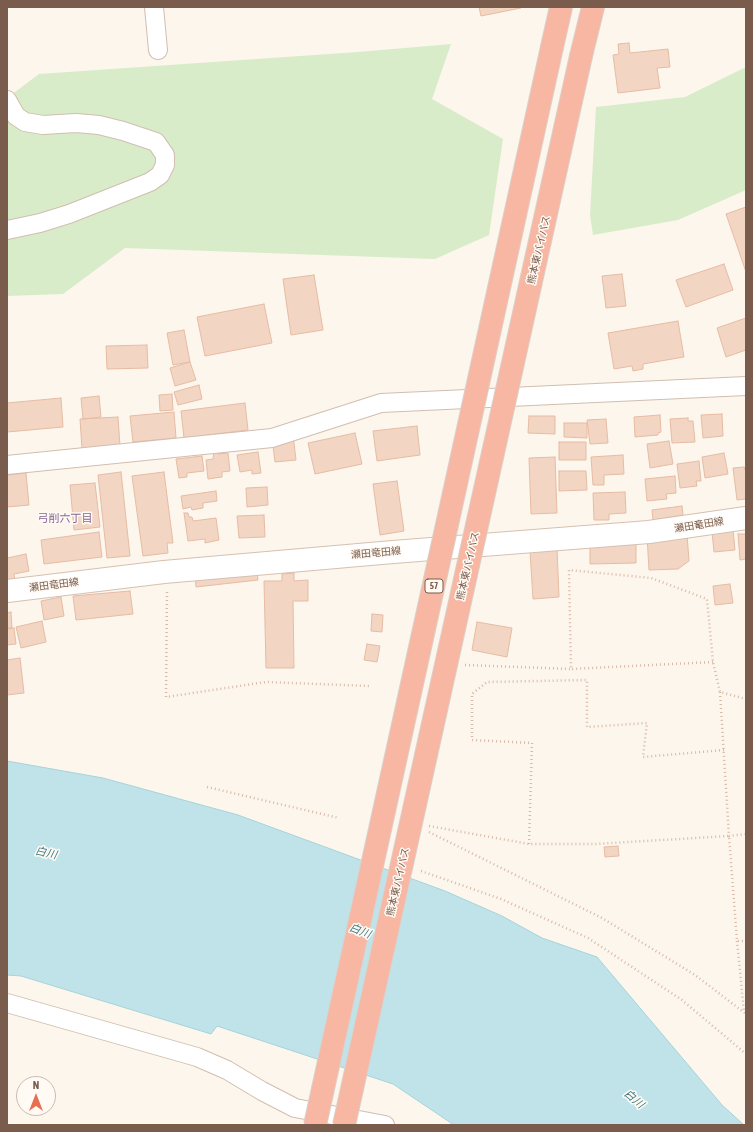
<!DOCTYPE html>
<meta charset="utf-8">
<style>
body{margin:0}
#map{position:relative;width:753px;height:1132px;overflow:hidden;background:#fdf6ec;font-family:"Asap Condensed",sans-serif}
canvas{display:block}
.frame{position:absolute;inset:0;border:8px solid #7a5c4d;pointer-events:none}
.north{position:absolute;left:16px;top:1076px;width:40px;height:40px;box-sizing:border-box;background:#fffaf3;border:1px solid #cabbb1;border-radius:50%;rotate:0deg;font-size:11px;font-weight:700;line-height:16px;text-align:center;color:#7a5c4d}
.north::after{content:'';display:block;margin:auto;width:14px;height:18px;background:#e76f51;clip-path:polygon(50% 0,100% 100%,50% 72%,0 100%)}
</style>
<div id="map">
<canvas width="753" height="1132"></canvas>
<div class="frame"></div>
<div class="north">N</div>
</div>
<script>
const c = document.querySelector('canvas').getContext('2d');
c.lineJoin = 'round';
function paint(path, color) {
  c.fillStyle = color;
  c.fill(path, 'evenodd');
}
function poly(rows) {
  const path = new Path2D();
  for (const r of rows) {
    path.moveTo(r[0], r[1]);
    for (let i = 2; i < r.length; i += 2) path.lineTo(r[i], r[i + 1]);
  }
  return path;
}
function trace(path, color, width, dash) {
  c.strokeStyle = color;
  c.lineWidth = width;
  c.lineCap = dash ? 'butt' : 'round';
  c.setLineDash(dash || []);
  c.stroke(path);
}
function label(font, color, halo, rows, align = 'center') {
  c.font = font + ' "Asap Condensed","Noto Sans JP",sans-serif';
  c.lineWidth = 3;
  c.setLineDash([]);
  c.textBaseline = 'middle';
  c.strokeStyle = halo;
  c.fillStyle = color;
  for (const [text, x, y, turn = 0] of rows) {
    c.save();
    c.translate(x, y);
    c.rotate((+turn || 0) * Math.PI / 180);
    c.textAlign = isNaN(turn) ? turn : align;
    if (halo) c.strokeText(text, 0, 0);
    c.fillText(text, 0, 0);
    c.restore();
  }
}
const green = poly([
 [451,44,432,99,503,139,489,235,435,259,125,248,63,294,7,296,7,98,39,74,358,52],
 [746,67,746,190,678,220,593,235,590,215,596,107,685,97]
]);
const water = poly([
 [7,761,103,778,238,815,445,891,502,916,542,938,597,957,722,1105,744,1125,454,1125,393,1084,217,1026,211,1034,21,976,7,975,7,761]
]);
const building = poly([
 [479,7,521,7,521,8,481,16,479,7],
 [629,43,630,53,668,49,670,67,657,68,660,88,618,93,613,55,619,54,618,44,629,43],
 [746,207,746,272,726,214,746,207],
 [724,264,733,290,686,307,676,280,724,264],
 [622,274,626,306,606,308,602,276,622,274],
 [314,275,323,330,291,335,283,279,314,275],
 [264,304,272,343,205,356,197,317,264,304],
 [746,318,746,350,726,357,717,328,746,318],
 [678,321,684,357,643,364,643,369,633,371,632,366,614,369,608,333,678,321],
 [184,330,190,362,173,365,167,333,184,330],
 [147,345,148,368,107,369,106,346,147,345],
 [190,362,196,380,175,386,170,368,190,362],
 [199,385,202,399,178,405,174,392,199,385],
 [172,394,173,410,160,411,159,395,172,394],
 [99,396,101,417,83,419,81,398,99,396],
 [61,398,63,427,7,432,7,403,61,398],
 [245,403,248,430,184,438,181,411,245,403],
 [174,412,176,438,133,442,130,416,174,412],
 [722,414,723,436,703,438,701,415,722,414],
 [660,415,661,432,658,433,658,435,635,437,634,417,660,415],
 [529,416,555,416,555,434,528,433,529,416],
 [118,417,120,446,82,449,80,419,118,417],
 [688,418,688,421,693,421,695,442,672,443,670,419,688,418],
 [606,419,608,443,590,444,587,420,606,419],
 [564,423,587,423,587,438,564,437,564,423],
 [417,426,420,455,377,461,373,431,417,426],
 [355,433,362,464,315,474,308,443,355,433],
 [293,435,296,460,275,462,272,438,293,435],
 [669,441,673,464,650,468,647,444,669,441],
 [559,442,586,442,586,460,559,460,559,442],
 [214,450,218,450,218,454,228,453,230,471,222,472,222,477,208,479,206,460,213,459,214,450],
 [258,452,261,473,252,474,252,470,240,472,237,455,258,452],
 [724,453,728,474,705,478,702,457,724,453],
 [623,455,624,474,604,475,604,485,593,485,591,457,623,455],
 [202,456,204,471,187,473,187,477,179,478,176,459,202,456],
 [555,457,557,513,531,514,529,458,555,457],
 [699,461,701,481,696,481,697,486,680,488,677,464,699,461],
 [744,467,746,472,746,499,737,500,733,468,744,467],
 [559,471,586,471,587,490,559,491,559,471],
 [121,472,130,556,107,558,98,475,121,472],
 [164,472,173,543,167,543,168,553,143,556,132,476,164,472],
 [26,473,29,505,7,507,7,475,26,473],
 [675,476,676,493,666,494,667,499,647,501,645,479,675,476],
 [397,481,404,531,380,535,373,484,397,481],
 [95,483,100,527,74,530,70,485,95,483],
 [267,487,268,505,247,507,246,488,267,487],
 [216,491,217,501,203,503,203,508,192,510,191,507,183,509,181,496,216,491],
 [625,492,626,513,609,514,609,520,594,520,593,493,625,492],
 [682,506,683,515,653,520,652,510,682,506],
 [184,513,188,513,189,517,192,517,193,521,216,518,219,540,205,543,205,539,188,541,184,513],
 [264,515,265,537,239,538,237,516,264,515],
 [733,529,735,550,714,552,712,532,733,529],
 [99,532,102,557,44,564,41,540,99,532],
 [687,534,689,561,678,569,649,570,647,536,687,534],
 [738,534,746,534,746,559,740,560,738,534],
 [636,541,636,563,590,564,590,542,636,541],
 [557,548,559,597,533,599,530,551,557,548],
 [26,554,29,571,14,574,15,581,7,582,7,558,26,554],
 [256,565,258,580,196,587,195,572,256,565],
 [294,573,294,581,308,580,308,601,293,601,294,668,266,668,264,581,282,581,282,574,294,573],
 [730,584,733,603,715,605,713,586,730,584],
 [130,591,133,614,76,620,73,596,130,591],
 [61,597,64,616,44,620,41,601,61,597],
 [11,612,12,628,7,628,7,613,11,612],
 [372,614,383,615,382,632,371,631,372,614],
 [42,621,46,642,21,648,16,627,42,621],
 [477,622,512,628,507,657,472,650,477,622],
 [14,628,16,644,7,645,7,629,14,628],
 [367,644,380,646,377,662,364,660,367,644],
 [20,658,24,693,7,695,7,660,20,658],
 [618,846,619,856,605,857,604,847,618,846]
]);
const path = poly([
 [167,592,166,697,266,682,370,686],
 [713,662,571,669,569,570,651,578,707,599,713,662,720,692,746,699],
 [465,665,571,669],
 [720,692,729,836,746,834],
 [207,787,339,818],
 [429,826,529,844,595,844,729,836,737,941,746,941],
 [429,832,602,918,695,975,746,1014],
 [529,844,532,743,472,740,472,694,487,682,587,680,587,727,647,723,643,757,724,750],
 [421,871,501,899,588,938,682,1000,746,1054],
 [737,941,744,1012]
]);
const street = poly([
 [154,7,158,50],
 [7,100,16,116,25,122,43,125,76,123,99,125,123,131,156,142,165,155,165,165,160,175,150,182,69,214,40,223,7,230],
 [7,465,272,438,381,403,746,386],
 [7,1003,197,1057,227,1070,262,1091,295,1108,385,1125]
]);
const secondary = poly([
 [7,591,164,572,393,552,649,532,746,518]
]);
const highway = poly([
 [552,47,561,7],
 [581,56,593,7]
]);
const highwayBridge = poly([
 [315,1125,552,47],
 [344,1125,581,56]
]);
const shields = [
 [434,586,18]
];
const shieldNames = [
 ["57",434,586]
];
const streetNames = [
 ["熊本東バイパス",539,250,-77],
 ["瀬田竜田線",699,525,-9],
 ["瀬田竜田線",376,553,-5],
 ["熊本東バイパス",468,566,-77],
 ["瀬田竜田線",54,585,-7],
 ["熊本東バイパス",398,882,-77]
];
const neighbourhoodNames = [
 ["弓削六丁目",65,519]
];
const waterNames = [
 ["白川",46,853,12],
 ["白川",360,931,21],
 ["白川",634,1099,40]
];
paint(green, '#d8ecc9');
paint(water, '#bfe3e8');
trace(water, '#a5d3da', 1);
paint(building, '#f3d5c3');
trace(building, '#e6bba3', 1);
trace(street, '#d1beb0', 20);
trace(secondary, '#d6c0b0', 24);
trace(highway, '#dad1cd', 24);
trace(path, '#d9b8a5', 2.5, [1, 3]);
trace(street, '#fff', 18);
trace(secondary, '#fff', 22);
trace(highway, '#f7b7a3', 22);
trace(highwayBridge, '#dad1cd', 24, []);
trace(highwayBridge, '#f7b7a3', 22);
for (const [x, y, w] of shields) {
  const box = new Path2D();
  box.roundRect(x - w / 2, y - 7, w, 14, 3);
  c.fillStyle = '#fffaf3';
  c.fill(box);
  trace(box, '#7a5c4d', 1);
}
label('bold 9px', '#7a5c4d', null, shieldNames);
label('10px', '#7a5c4d', '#fffaf3', streetNames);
label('11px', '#846695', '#fffaf3', neighbourhoodNames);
label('italic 11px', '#437c86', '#fffaf3', waterNames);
</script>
